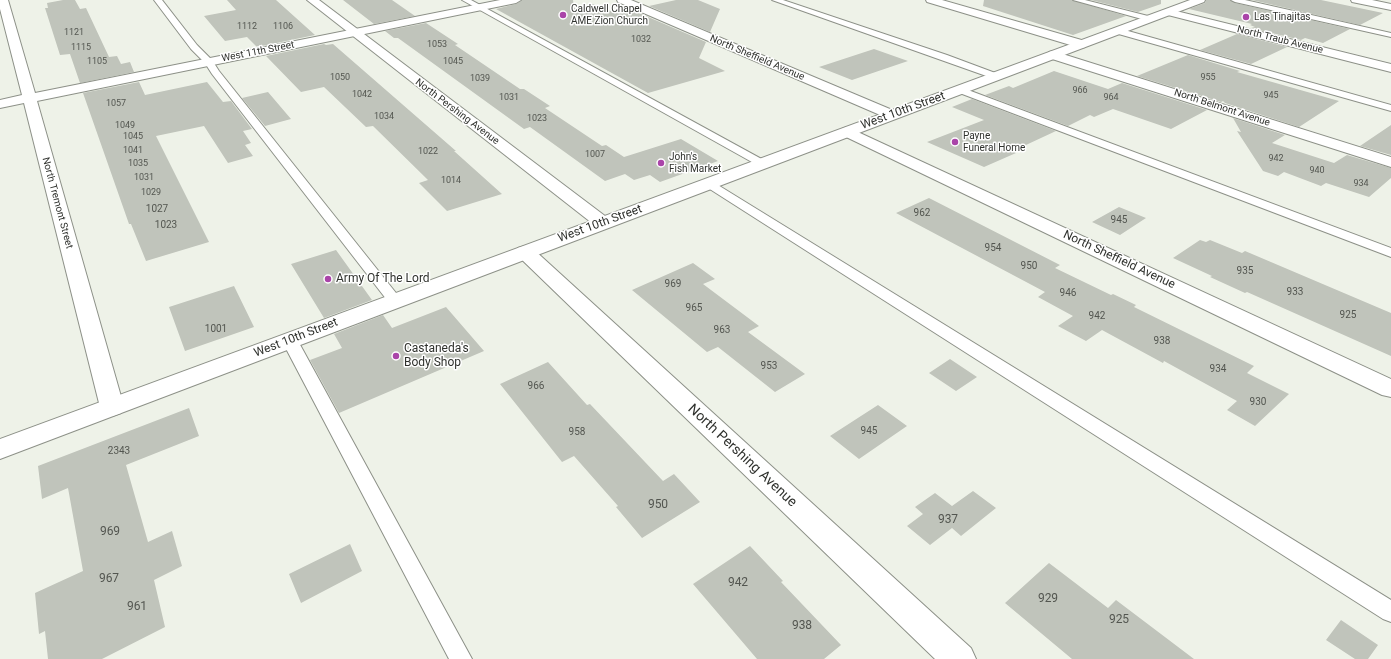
<!DOCTYPE html>
<style>
body{margin:0}
canvas{display:block;background:#eef2e8}
</style>
<canvas width="1391" height="659"></canvas>
<script>
const c = document.querySelector('canvas').getContext('2d');
c.lineJoin = 'round';
function paint(path, color) {
  c.fillStyle = color;
  c.fill(path, 'evenodd');
}
function poly(rows) {
  const path = new Path2D();
  for (const r of rows) {
    path.moveTo(r[0], r[1]);
    for (let i = 2; i < r.length; i += 2) path.lineTo(r[i], r[i + 1]);
  }
  return path;
}
function trace(path, color, width, dash) {
  c.strokeStyle = color;
  c.lineWidth = width;
  c.lineCap = dash ? 'butt' : 'round';
  c.setLineDash(dash || []);
  c.stroke(path);
}
function label(font, color, halo, rows, align = 'center') {
  c.font = font + ' Roboto,sans-serif';
  c.lineWidth = 3;
  c.setLineDash([]);
  c.textBaseline = 'middle';
  c.strokeStyle = halo;
  c.fillStyle = color;
  for (const [text, x, y, turn = 0] of rows) {
    c.save();
    c.translate(x, y);
    c.rotate((+turn || 0) * Math.PI / 180);
    c.textAlign = isNaN(turn) ? turn : align;
    if (halo) c.strokeText(text, 0, 0);
    c.fillText(text, 0, 0);
    c.restore();
  }
}
const building = poly([
 [63,0,75,0,80,9,86,8,109,57,117,56,121,64,130,62,134,72,80,83,70,54,60,55,45,8,48,8,47,3],
 [227,0,276,0,315,35,257,47,247,37,225,41,204,16,236,10],
 [343,0,392,0,415,16,374,24],
 [522,0,573,0,574,8,593,4,616,13,632,10,706,42,699,58,725,71,648,93,496,9,516,4],
 [676,0,698,0,720,9,710,32,649,6],
 [984,0,1072,0,1126,16,1073,35,983,6],
 [1091,0,1161,0,1161,4,1138,12],
 [1206,0,1230,0,1235,3,1350,29,1323,43,1305,38,1301,40,1251,28,1255,27,1250,25,1252,24,1189,9,1205,3],
 [1252,0,1321,0,1383,13,1360,25],
 [426,23,458,44,455,45,520,89,524,89,550,106,545,108,602,146,606,145,624,157,681,139,718,161,660,182,650,175,634,180,625,174,605,181,530,127,524,129,398,38,394,38,385,31],
 [1237,34,1287,47,1251,64,1200,50],
 [324,44,326,45,333,44,456,151,454,151,502,194,447,211,419,183,428,180,373,126,366,127,324,87,301,92,266,56],
 [874,49,908,61,852,80,819,67],
 [1188,55,1240,71,1237,72,1339,101,1299,127,1225,103,1223,101,1221,102,1137,76],
 [1054,71,1108,89,1122,83,1207,110,1171,129,1113,109,1094,117,1090,115,1068,126,985,95,1009,86,1013,88],
 [139,82,145,95,207,82,223,102,231,101,252,129,243,131,251,143,245,145,253,156,228,163,204,126,156,136,209,242,146,261,131,224,129,224,83,93],
 [268,92,291,119,265,126,242,98],
 [972,99,1056,131,1013,151,1016,153,984,167,927,142,984,120,952,107],
 [1233,118,1285,135,1272,143,1334,163,1347,155,1391,168,1391,178,1369,197,1326,183,1321,186,1284,172,1278,176,1263,171,1237,131,1241,132],
 [1391,125,1391,155,1360,146],
 [929,198,1060,265,1055,268,1111,295,1113,294,1136,305,1134,307,1254,366,1247,373,1289,394,1255,426,1227,410,1237,401,1164,361,1163,363,1102,330,1086,341,1058,326,1073,316,1038,297,1045,292,896,213],
 [1119,207,1146,218,1120,235,1092,222],
 [1200,240,1206,242,1210,240,1242,253,1245,251,1391,313,1391,356,1247,292,1245,293,1210,277,1212,276,1173,258],
 [336,250,372,300,324,318,291,264],
 [693,263,715,279,703,284,759,326,748,332,805,374,775,392,718,347,707,352,632,290],
 [234,286,254,327,185,351,169,307],
 [446,307,484,351,339,413,310,360,342,348,334,334,383,315,392,328],
 [950,359,977,377,956,391,929,373],
 [548,362,587,405,590,404,663,481,674,474,700,502,642,538,616,507,618,506,574,456,562,462,500,384],
 [878,405,907,426,859,459,830,436],
 [189,408,199,436,126,465,148,542,172,531,182,566,154,580,165,627,102,659,48,659,45,631,39,634,35,593,83,571,68,488,42,499,38,466],
 [973,491,996,508,961,536,952,528,930,545,907,526,923,514,915,507,935,493,952,506],
 [350,544,362,571,301,603,289,574],
 [750,546,783,581,781,582,841,645,824,659,757,659,693,584],
 [1049,563,1108,608,1116,600,1194,659,1072,659,1005,603],
 [1341,620,1378,645,1368,659,1355,659,1326,640]
]);
const lane = poly([
 [154,0,162,0,197,45,212,60,219,71,400,298,402,301,400,304,395,305,390,304,212,74,205,63,191,49,154,0],
 [462,0,471,0,767,162,769,164,767,166,759,166,462,0],
 [772,0,783,0,947,55,998,74,999,76,995,79,992,78,772,0],
 [1073,0,1085,0,1152,17,1153,19,1149,21,1073,0],
 [1231,0,1245,0,1391,33,1391,37,1235,2,1231,0],
 [1115,29,1121,29,1391,105,1391,111,1115,33,1115,29],
 [960,87,1391,248,1391,257,957,92,955,90,960,87],
 [709,181,713,182,1391,600,1391,622,1383,619,705,186,703,184,705,182,709,181],
 [290,336,295,338,298,341,472,659,449,659,282,341,285,338,290,336]
]);
const street = poly([
 [0,0,8,0,35,93,500,0,521,0,516,3,37,101,124,407,121,413,112,416,103,413,100,407,24,103,0,108,0,100,22,95,0,9,0,0],
 [617,0,631,0,897,112,899,115,897,118,892,119,887,118,618,2,617,0],
 [926,0,942,0,1085,41,1087,44,1085,47,1081,48,1077,47,927,2,926,0],
 [1351,0,1372,0,1391,4,1391,10,1352,2,1351,0],
 [1168,9,1391,64,1391,72,1164,14,1163,12,1168,9],
 [1053,51,1391,157,1391,167,1049,58,1047,55,1049,52,1053,51],
 [847,127,1391,379,1391,397,1382,395,842,135,839,132,842,129,847,127]
]);
const secondary = poly([
 [307,0,319,0,609,219,612,223,609,227,603,228,597,227,307,0],
 [525,246,532,248,971,648,976,659,935,659,518,256,515,252,518,248,525,246]
]);
const primary = poly([
 [1190,0,1205,0,1204,2,0,459,0,439,1190,0]
]);
const markers = [
 [563,15,4,"#aa44a9"],
 [1246,17,4,"#aa44a9"],
 [955,142,4,"#aa44a9"],
 [661,163,4,"#aa44a9"],
 [328,279,4,"#aa44a9"],
 [396,356,4,"#aa44a9"]
];
const farNumbernames = [
 ["1112",247,27],
 ["1106",283,27],
 ["1121",74,33],
 ["1032",641,40],
 ["1053",437,45],
 ["1115",81,48],
 ["1105",97,62],
 ["1045",453,62],
 ["1050",340,78],
 ["955",1208,78],
 ["1039",480,79],
 ["966",1080,91],
 ["1042",362,95],
 ["945",1271,96],
 ["1031",509,98],
 ["964",1111,98],
 ["1057",116,104],
 ["1034",384,117],
 ["1023",537,119],
 ["1049",125,126],
 ["1045",133,137],
 ["1041",133,151],
 ["1022",428,152],
 ["1007",595,155],
 ["942",1276,159],
 ["1035",138,164],
 ["940",1317,171],
 ["1031",144,178],
 ["1014",451,181],
 ["934",1361,184],
 ["1029",151,193]
];
const farPoinames = [
 ["Caldwell Chapel",571,9],
 ["AME Zion Church",571,21],
 ["Las Tinajitas",1254,17],
 ["Payne",963,136],
 ["Funeral Home",963,148],
 ["John's",669,157],
 ["Fish Market",669,169]
];
const farStreetnames = [
 ["North Traub Avenue",1280,40,14],
 ["West 11th Street",258,52,-11],
 ["North Sheffield Avenue",757,58,23],
 ["North Belmont Avenue",1222,108,18],
 ["North Pershing Avenue",457,112,37],
 ["North Tremont Street",57,203,75]
];
const numberNames = [
 ["1027",157,209],
 ["962",922,213],
 ["945",1119,220],
 ["1023",166,225],
 ["954",993,248],
 ["950",1029,266],
 ["935",1245,271],
 ["969",673,284],
 ["933",1295,292],
 ["946",1068,293],
 ["965",694,308],
 ["925",1348,315],
 ["942",1097,316],
 ["1001",216,329],
 ["963",722,330],
 ["938",1162,341],
 ["953",769,366],
 ["934",1218,369],
 ["966",536,386],
 ["930",1258,402],
 ["945",869,431],
 ["958",577,432],
 ["2343",119,451]
];
const streetNames = [
 ["West 10th Street",903,111,-20],
 ["West 10th Street",600,224,-20],
 ["North Sheffield Avenue",1119,260,25],
 ["West 10th Street",296,338,-21]
];
const poiNames = [
 ["Army Of The Lord",336,279],
 ["Castaneda's",404,349],
 ["Body Shop",404,363]
];
const nearNumbernames = [
 ["950",658,505],
 ["937",948,520],
 ["969",110,532],
 ["967",109,579],
 ["942",738,583],
 ["929",1048,599],
 ["961",137,607],
 ["925",1119,620],
 ["938",802,626]
];
const nearStreetnames = [
 ["North Pershing Avenue",742,456,43]
];
paint(building, '#c0c4bb');
trace(lane, '#8d9188', 2);
trace(street, '#8d9188', 2);
trace(secondary, '#8d9188', 2);
trace(primary, '#8d9188', 2);
paint(lane, '#fff');
paint(street, '#fff');
paint(secondary, '#fff');
paint(primary, '#fff');
for (const [x, y, r, color] of markers) {
  const dot = new Path2D();
  dot.arc(x, y, r, 0, 2 * Math.PI);
  c.fillStyle = color;
  c.fill(dot);
  trace(dot, '#fff', 1.5);
}
label('9px', '#535650', null, farNumbernames);
label('10px', '#2f312d', '#fff', farPoinames, 'left');
label('10px', '#2f312d', '#fff', farStreetnames);
label('10px', '#535650', null, numberNames);
label('12px', '#2f312d', '#fff', streetNames);
label('12px', '#2f312d', '#fff', poiNames, 'left');
label('12px', '#535650', null, nearNumbernames);
label('14px', '#2f312d', '#fff', nearStreetnames);
</script>
